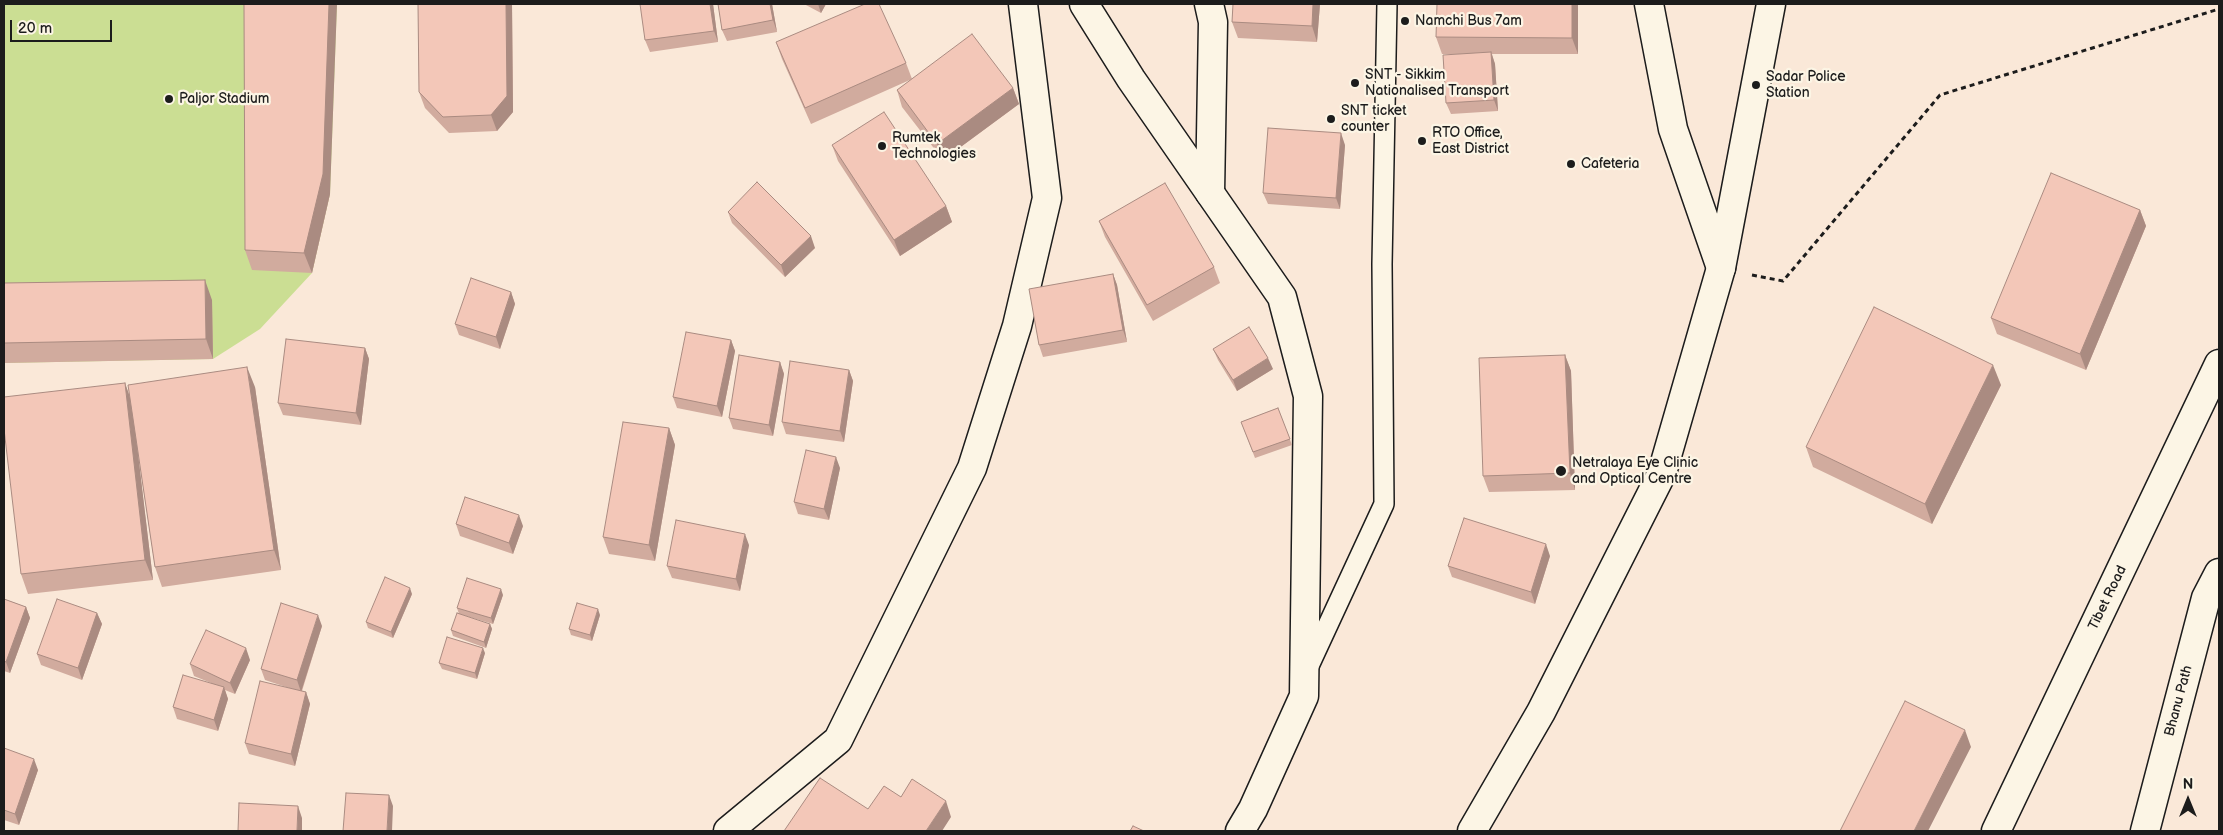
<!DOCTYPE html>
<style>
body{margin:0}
#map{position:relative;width:2223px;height:835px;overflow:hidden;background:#fae8d8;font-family:"Balsamiq Sans",sans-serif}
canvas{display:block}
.frame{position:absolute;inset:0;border:5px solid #1c1c1c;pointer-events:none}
.north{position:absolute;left:2163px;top:775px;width:50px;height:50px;-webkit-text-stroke:4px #fcf5e5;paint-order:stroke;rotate:0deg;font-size:14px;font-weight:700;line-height:20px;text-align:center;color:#1c1c1c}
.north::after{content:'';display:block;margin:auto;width:18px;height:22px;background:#1c1c1c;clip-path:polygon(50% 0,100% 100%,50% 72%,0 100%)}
.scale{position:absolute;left:10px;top:20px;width:102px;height:22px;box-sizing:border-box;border:2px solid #1c1c1c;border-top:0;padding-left:6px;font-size:15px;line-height:18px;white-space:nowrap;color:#1c1c1c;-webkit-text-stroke:4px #fcf5e5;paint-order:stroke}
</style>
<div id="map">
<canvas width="2223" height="835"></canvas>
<div class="frame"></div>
<div class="north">N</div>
<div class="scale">20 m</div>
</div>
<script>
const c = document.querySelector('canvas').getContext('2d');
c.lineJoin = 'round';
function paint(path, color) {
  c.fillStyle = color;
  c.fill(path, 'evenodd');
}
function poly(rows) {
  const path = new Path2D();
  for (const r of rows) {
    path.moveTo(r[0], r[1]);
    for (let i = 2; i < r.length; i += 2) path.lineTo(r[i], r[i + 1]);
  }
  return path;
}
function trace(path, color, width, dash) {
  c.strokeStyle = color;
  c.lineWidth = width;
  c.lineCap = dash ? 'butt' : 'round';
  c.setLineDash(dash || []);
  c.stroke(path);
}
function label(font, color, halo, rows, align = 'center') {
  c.font = font + ' "Balsamiq Sans",sans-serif';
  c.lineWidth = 4.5;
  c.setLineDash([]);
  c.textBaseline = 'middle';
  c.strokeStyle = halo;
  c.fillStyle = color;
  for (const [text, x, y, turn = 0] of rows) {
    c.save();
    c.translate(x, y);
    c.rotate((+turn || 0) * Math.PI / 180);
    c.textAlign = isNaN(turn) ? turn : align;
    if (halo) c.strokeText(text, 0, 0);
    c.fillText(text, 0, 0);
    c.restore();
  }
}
const green = poly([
 [4,4,337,4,330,194,312,273,260,329,213,359,4,363]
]);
const path = poly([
 [1752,275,1783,281,1940,95,2219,9]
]);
const service = poly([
 [1308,668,1384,504,1382,264,1387,4]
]);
const minor = poly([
 [1209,4,1213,22,1210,193],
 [1649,4,1673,129,1721,268],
 [728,831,838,740,972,468,1017,326,1047,198,1023,4]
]);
const tertiary = poly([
 [1996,831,2219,364],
 [2145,831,2206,598,2219,573]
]);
const secondary = poly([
 [1084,4,1131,79,1282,297,1308,396,1304,696,1253,809,1240,831]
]);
const primary = poly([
 [1472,831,1541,712,1662,473,1721,268,1771,4]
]);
const wall = poly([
 [418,4,512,4,513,112,497,131,449,133,425,108,419,92],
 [713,4,718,42,650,52,645,40],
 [718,4,772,4,777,32,727,41,722,30],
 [804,4,826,4,821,13],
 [1320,4,1317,42,1238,38,1232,22],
 [1578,4,1578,54,1492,54,1495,64,1498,111,1451,114,1446,103,1470,54,1442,54,1436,37],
 [776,42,906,63,912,79,1013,88,1019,104,943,160,902,107,897,90,912,79,811,124,782,59],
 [832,145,946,206,952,222,900,256,838,161],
 [1345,145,1340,209,1268,204,1263,193],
 [330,194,312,273,252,270,245,250],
 [2140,210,2146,226,2086,370,1997,334,1991,318],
 [728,212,815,248,785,277,732,223],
 [1099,221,1214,267,1220,283,1153,321,1105,237],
 [1113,274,1117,285,1127,342,1043,357,1039,345],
 [4,283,212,300,213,359,4,363],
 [511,292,515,304,500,349,459,335,455,324],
 [731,340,735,351,722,417,677,408,673,397],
 [365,348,369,359,361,425,283,415,278,403],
 [1213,349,1273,369,1237,391,1218,360],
 [1565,355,1571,371,1575,490,1489,492,1483,476],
 [780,362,784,374,773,436,733,429,729,418],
 [849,370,853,381,844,442,786,434,782,422],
 [125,383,130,398,255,387,281,570,162,587,155,567,136,439,153,580,28,594,21,574],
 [2001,385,1932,524,1813,467,1806,447],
 [1278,408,1292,445,1255,458,1241,422],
 [669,428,675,445,655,561,609,554,603,537],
 [840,468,829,520,798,514,794,502],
 [456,524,523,526,513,554,460,536],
 [749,545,740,591,672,578,667,566],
 [1550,556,1535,604,1452,577,1448,566],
 [412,594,393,638,368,628,366,622],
 [503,595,493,624,459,614,457,608],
 [4,599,26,607,30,618,10,673,4,671],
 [97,613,102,624,82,680,41,665,37,654],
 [600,615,592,641,571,635,569,629],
 [490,624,492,629,486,648,453,636,451,630],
 [322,626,302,691,306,692,310,704,295,766,249,754,245,743,295,690,265,680,261,669],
 [485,653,477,679,442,669,439,663],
 [250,660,235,694,225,690,228,699,218,731,177,719,173,707,211,683,194,676,190,664],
 [4,748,38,770,19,825,4,820]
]);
const shadedWall = poly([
 [329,4,337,4,330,194,312,273,304,253],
 [506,4,512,4,513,112,497,131,491,115],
 [710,4,713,4,718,42,714,31],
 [770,4,772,4,777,32,773,20],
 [818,4,826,4,821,13],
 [1313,4,1320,4,1317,42,1312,26],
 [1572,4,1578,4,1578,54,1572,38],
 [1491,52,1495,64,1498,111,1494,100],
 [1013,88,1019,104,943,160,937,144],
 [1341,133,1345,145,1340,209,1336,198],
 [946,206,952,222,900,256,894,240],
 [2140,210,2146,226,2086,370,2080,354],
 [811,236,815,248,785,277,781,265],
 [1113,274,1117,285,1127,342,1123,330],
 [205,280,212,300,213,359,206,339],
 [511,292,515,304,500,349,496,337],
 [731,340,735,351,722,417,717,406],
 [365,348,369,359,361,425,356,413],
 [1565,355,1571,371,1575,490,1570,473],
 [1268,358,1273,369,1237,391,1233,380],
 [780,362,784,374,773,436,769,425],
 [1993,365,2001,385,1932,524,1925,504],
 [247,367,255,387,281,570,274,550],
 [849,370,853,381,844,442,840,431],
 [125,383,132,403,153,580,145,560],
 [669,428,675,445,655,561,649,545],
 [836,457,840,468,829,520,824,509],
 [519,515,523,526,513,554,509,543],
 [745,534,749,545,740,591,736,579],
 [1546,544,1550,556,1535,604,1531,592],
 [410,588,412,594,393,638,391,632],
 [501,589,503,595,493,624,491,618],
 [26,607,30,618,10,673,6,662],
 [598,609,600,615,592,641,590,635],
 [97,613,102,624,82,680,78,668],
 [318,615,322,626,301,692,297,680],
 [490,624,492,629,486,648,484,642],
 [246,648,250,660,235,694,230,683],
 [483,648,485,653,477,679,475,673],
 [224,687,228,699,218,731,214,720],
 [306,692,310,704,295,766,291,754],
 [1965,730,1971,747,1928,831,1914,831],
 [34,759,38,770,19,825,15,814],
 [389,795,393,806,392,831,387,831],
 [946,801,951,817,942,831,926,831],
 [298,806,302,818,302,831,297,831]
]);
const building = poly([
 [244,4,329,4,323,174,304,253,245,250,244,4],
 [418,4,506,4,507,96,491,115,443,117,419,92,418,4],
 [640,4,710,4,714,31,645,40,640,4],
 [718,4,770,4,773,20,722,30,718,4],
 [865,4,879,4,906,63,805,108,776,42,865,4],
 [1233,4,1313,4,1312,26,1232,22,1233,4],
 [1437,4,1572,4,1572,38,1436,37,1437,4],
 [972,34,1013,88,937,144,897,90,972,34],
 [1491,52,1494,100,1446,103,1443,55,1491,52],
 [884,112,946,206,894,240,832,145,884,112],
 [1268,128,1341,133,1336,198,1263,193,1268,128],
 [2051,173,2140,210,2080,354,1991,318,2051,173],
 [757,182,811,236,781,265,728,212,757,182],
 [1165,183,1214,267,1147,305,1099,221,1165,183],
 [1113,274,1123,330,1039,345,1029,289,1113,274],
 [471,278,511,292,496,337,455,324,471,278],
 [205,280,206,339,4,343,4,283,205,280],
 [1874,307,1993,365,1925,504,1806,447,1874,307],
 [1249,327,1268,358,1233,380,1213,349,1249,327],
 [686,332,731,340,717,406,673,397,686,332],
 [286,339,365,348,356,413,278,403,286,339],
 [739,355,780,362,769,425,729,418,739,355],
 [1565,355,1570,473,1483,476,1479,358,1565,355],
 [790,361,849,370,840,431,782,422,790,361],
 [247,367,274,550,155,567,128,385,247,367],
 [125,383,145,560,21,574,4,429,4,397,125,383],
 [1278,408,1290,439,1253,452,1241,422,1278,408],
 [623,422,669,428,649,545,603,537,623,422],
 [806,450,836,457,824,509,794,502,806,450],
 [465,497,519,515,509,543,456,524,465,497],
 [1464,518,1546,544,1531,592,1448,566,1464,518],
 [676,520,745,534,736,579,667,566,676,520],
 [385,577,410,588,391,632,366,622,385,577],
 [467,578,501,589,491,618,457,608,467,578],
 [4,599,26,607,6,662,4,661,4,599],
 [57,599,97,613,78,668,37,654,57,599],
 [281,603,318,615,297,680,261,669,281,603],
 [577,603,598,609,590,635,569,629,577,603],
 [457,613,490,624,484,642,451,630,457,613],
 [206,630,246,648,230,683,190,664,206,630],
 [447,637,483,648,475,673,439,663,447,637],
 [183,675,224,687,214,720,173,707,183,675],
 [260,681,306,692,291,754,245,743,260,681],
 [1905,701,1965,730,1914,831,1840,831,1905,701],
 [4,748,34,759,15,814,4,810,4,748],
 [820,778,868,809,884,786,901,797,912,779,946,801,926,831,784,831,820,778],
 [346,793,389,795,387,831,343,831,346,793],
 [239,803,298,806,297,831,238,831,239,803],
 [1133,826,1144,831,1130,831,1133,826]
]);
const markers = [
 [1405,21,5,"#1c1c1c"],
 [1355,83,5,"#1c1c1c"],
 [1756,85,5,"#1c1c1c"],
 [169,99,5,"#1c1c1c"],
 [1331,119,5,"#1c1c1c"],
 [1422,141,5,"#1c1c1c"],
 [882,146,5,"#1c1c1c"],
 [1571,164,5,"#1c1c1c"],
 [1561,471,6,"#1c1c1c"]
];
const poiNames = [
 ["Namchi Bus 7am",1415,21],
 ["SNT - Sikkim",1365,75],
 ["Nationalised Transport",1365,91],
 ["Sadar Police",1766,77],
 ["Station",1766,93],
 ["Paljor Stadium",179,99],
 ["SNT ticket",1341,111],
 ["counter",1341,127],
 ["RTO Office,",1432,133],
 ["East District",1432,149],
 ["Rumtek",892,138],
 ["Technologies",892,154],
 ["Cafeteria",1581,164],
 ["Netralaya Eye Clinic",1572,463],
 ["and Optical Centre",1572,479]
];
const streetNames = [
 ["Tibet Road",2108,598,-64],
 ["Bhanu Path",2179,701,-75]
];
paint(green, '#cbde93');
trace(service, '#1c1c1c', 22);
trace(minor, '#1c1c1c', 31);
trace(tertiary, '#1c1c1c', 31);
trace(secondary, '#1c1c1c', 31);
trace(primary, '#1c1c1c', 31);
trace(path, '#1c1c1c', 3, [5, 4]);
trace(service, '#fcf5e5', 19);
trace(minor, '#fcf5e5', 28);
trace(tertiary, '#fcf5e5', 28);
trace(secondary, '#fcf5e5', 28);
trace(primary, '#fcf5e5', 28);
paint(wall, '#d1ab9e');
paint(shadedWall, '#aa8b81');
paint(building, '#f3c7b8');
trace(building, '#aa8b81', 1);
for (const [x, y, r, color] of markers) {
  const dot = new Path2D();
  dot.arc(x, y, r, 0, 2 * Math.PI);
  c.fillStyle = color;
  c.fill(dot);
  trace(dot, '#fcf5e5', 2);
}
label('14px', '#1c1c1c', '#fcf5e5', poiNames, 'left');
label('14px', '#1c1c1c', '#fcf5e5', streetNames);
</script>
